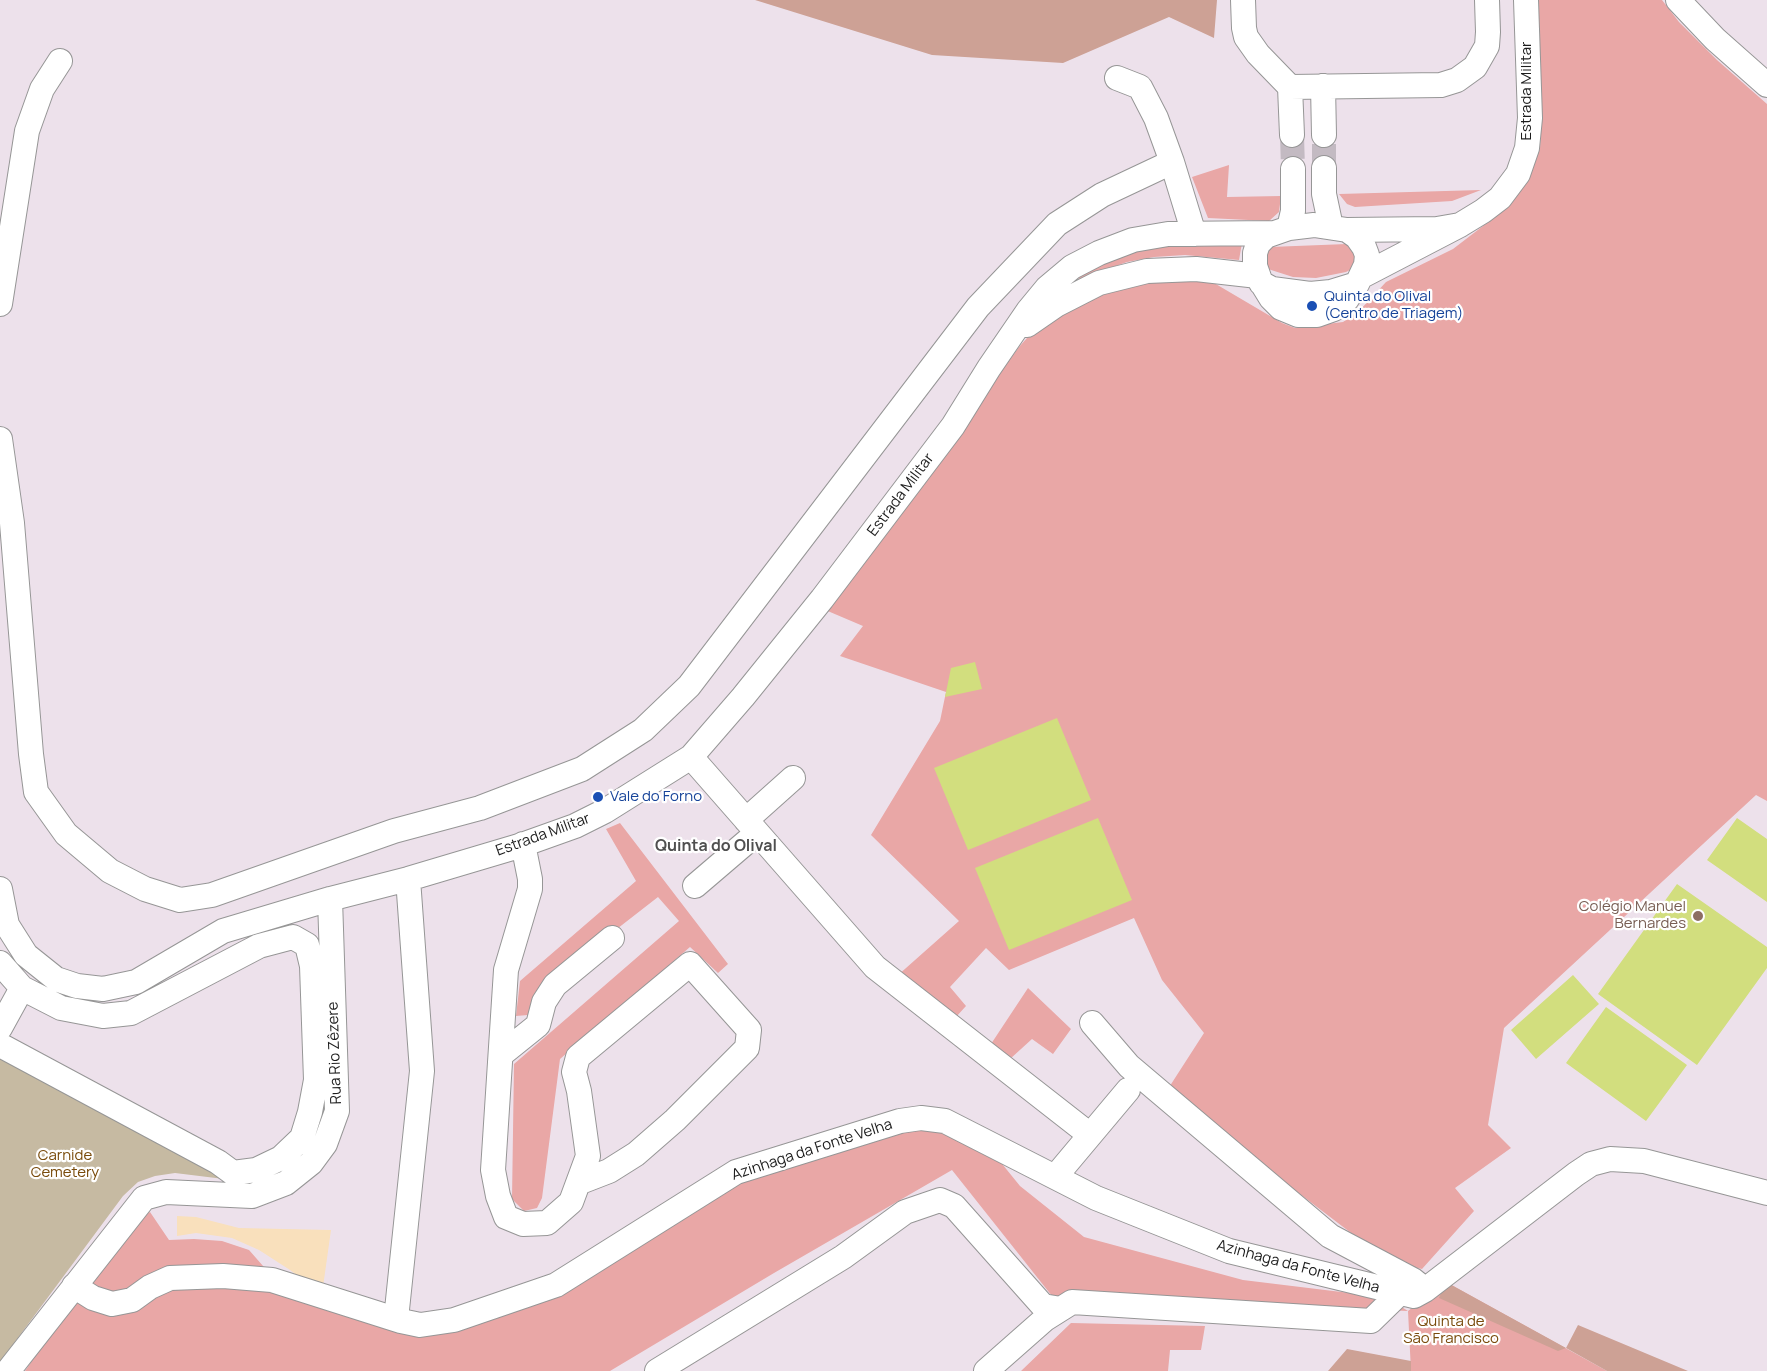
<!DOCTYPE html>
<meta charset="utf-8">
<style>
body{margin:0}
canvas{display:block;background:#ede1eb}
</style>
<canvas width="1767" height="1371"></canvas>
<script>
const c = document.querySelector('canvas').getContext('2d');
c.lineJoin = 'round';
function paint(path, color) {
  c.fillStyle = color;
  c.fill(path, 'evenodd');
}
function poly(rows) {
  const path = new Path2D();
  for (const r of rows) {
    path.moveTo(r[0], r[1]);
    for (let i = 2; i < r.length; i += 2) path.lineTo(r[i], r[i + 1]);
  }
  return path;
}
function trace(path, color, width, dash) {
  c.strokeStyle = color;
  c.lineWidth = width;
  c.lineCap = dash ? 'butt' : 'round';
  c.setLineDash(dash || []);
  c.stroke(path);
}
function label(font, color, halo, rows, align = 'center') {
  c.font = font + ' Manrope,sans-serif';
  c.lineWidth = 4.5;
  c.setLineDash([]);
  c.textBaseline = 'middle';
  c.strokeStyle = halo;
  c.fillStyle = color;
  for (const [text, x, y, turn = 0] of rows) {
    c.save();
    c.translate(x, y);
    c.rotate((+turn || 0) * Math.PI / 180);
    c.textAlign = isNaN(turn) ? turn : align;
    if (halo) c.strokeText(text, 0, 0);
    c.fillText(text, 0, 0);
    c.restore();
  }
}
const grass = poly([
 [1537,0,1662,0,1679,22,1717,60,1767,104,1767,801,1756,795,1504,1028,1488,1125,1511,1148,1455,1188,1474,1211,1422,1269,1388,1261,1380,1255,1166,1092,1204,1033,1162,980,1134,918,1009,970,986,948,950,987,966,1006,956,1017,897,976,959,921,871,835,940,721,946,692,840,656,863,626,823,609,880,537,1019,347,1035,329,1081,300,1136,280,1209,280,1282,323,1295,328,1343,322,1360,310,1386,282,1453,249,1500,213,1534,162,1540,148,1542,114],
 [1229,165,1227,197,1281,196,1279,212,1269,221,1208,218,1192,177],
 [1481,190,1452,201,1355,207,1347,204,1339,194],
 [1242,243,1239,260,1185,255,1154,257,1127,262,1079,279,1077,276,1081,272,1138,250,1186,244],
 [1347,244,1355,255,1354,268,1346,272,1316,278,1293,277,1268,269,1265,254,1270,247],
 [620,823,728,964,718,973,690,947,560,1059,542,1198,537,1208,524,1211,512,1199,514,1064,679,921,658,897,550,981,528,1015,516,1016,520,981,636,881,606,829],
 [1028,988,1071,1029,1053,1054,1032,1039,1010,1059,991,1044],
 [903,1128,944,1129,990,1149,1020,1186,1084,1237,1243,1280,1366,1295,1392,1301,1408,1311,1446,1282,1607,1371,1411,1371,1408,1311,1052,1296,952,1170,774,1273,610,1371,25,1371,65,1312,134,1221,150,1212,169,1240,194,1239,222,1241,249,1250,285,1291,454,1325,744,1176],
 [1071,1323,1205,1326,1201,1350,1170,1350,1168,1371,1021,1371]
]);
const forest = poly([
 [755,0,1217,0,1214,38,1169,17,1063,63,932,55],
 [1446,1282,1566,1348,1578,1325,1688,1371,1607,1371,1566,1348,1558,1351,1439,1298],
 [1347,1349,1411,1361,1411,1371,1328,1371]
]);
const cemetery = poly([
 [0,1056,232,1180,175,1173,155,1176,138,1182,123,1196,0,1362]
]);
const park = poly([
 [177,1216,196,1217,239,1228,331,1230,322,1294,290,1270,259,1250,232,1238,196,1233,177,1236]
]);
const pitch = poly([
 [975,662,982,689,945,697,951,668],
 [1057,718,1091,800,968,850,934,768],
 [1098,818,1132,900,1009,950,975,868],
 [1737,818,1767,839,1767,902,1707,860],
 [1677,884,1767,947,1767,968,1697,1065,1598,994],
 [1573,975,1599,1004,1536,1059,1511,1030],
 [1606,1007,1687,1065,1646,1121,1566,1063]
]);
const minorTunnel = poly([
 [1292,135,1293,169],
 [1324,168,1324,135]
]);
const minor = poly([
 [1243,0,1244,28,1246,37,1258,54,1290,87,1441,85,1457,80,1475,67,1487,46,1488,32,1487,0],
 [1678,0,1715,39,1767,85],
 [1117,78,1140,87,1156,118,1172,162],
 [1323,86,1324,135],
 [1290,87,1292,135],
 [1324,168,1324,194,1331,227],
 [1289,228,1293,211,1293,169],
 [1347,230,1357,237,1364,247,1367,255,1366,265,1357,284,1331,292,1310,294,1272,289,1261,283,1255,266,1255,253,1258,244,1266,236,1289,228,1314,225,1347,230,1437,229,1460,225],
 [1362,276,1460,225,1483,211,1500,198,1518,174,1527,148,1530,118,1526,0],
 [1263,285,1271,298,1281,308,1298,315,1317,315,1334,309,1347,299,1356,285],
 [0,304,27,131,42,89,60,61],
 [1027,325,1056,305,1099,283,1147,271,1196,269,1258,276],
 [0,439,12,523,31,754,36,792,66,834,110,871,145,889,180,900,212,895,394,831,480,808,582,769,643,730,689,686,978,307,1057,224,1102,195,1172,162,1194,234],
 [691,757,875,967,1090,1135],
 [746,820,793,778],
 [523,844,530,879,530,889,506,970,493,1170,498,1196,506,1217,523,1224,547,1223,571,1202,588,1156,579,1091,574,1072,578,1057,690,964,749,1030,747,1048,675,1120,636,1154,609,1171,578,1183],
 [695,886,757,833],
 [0,889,7,925,26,955,56,979,77,986,103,989,136,982,223,931,330,899,408,879,519,846,575,826,605,811,691,757,743,697,822,599,953,426,989,368,1028,311,1047,288,1072,267,1099,253,1133,240,1168,234,1273,233],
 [0,963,22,988,61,1008,103,1016,131,1013,259,946,293,937,307,945,312,966,316,1080,310,1112,302,1138,281,1158,256,1170,233,1173,218,1162,0,1045],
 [1092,1023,1129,1066,1330,1236,1413,1280,1423,1288],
 [0,1028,22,988],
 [502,1054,538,1025,544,1002,555,985,612,938],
 [1055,1177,1128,1090],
 [74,1286,93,1298,112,1304,132,1300,150,1287,170,1278,223,1276,272,1280,401,1321,420,1325,454,1320,556,1285,736,1172,900,1121,921,1118,945,1121,1096,1198,1229,1251,1414,1296,1425,1290,1576,1174,1591,1164,1610,1159,1644,1161,1767,1193],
 [396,1319,422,1071,408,879],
 [8,1371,144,1198,166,1192,252,1196,286,1183,311,1163,325,1144,337,1111,330,899],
 [657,1371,843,1257,905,1212,940,1200,954,1206,1043,1306,1061,1309],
 [986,1371,1045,1319,1072,1302,1371,1321,1409,1284]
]);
const markers = [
 [1312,306,6,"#1a4fb4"],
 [598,797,6,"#1a4fb4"],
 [1698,916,6,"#8d6e63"]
];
const streetNames = [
 ["Estrada Militar",1527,91,-90],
 ["Estrada Militar",901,495,-53],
 ["Estrada Militar",543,835,-20],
 ["Rua Rio Zêzere",335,1053,-92],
 ["Azinhaga da Fonte Velha",812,1150,-18],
 ["Azinhaga da Fonte Velha",1298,1267,15]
];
const transitNames = [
 ["Quinta do Olival",1324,297],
 ["(Centro de Triagem)",1324,314],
 ["Vale do Forno",610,797]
];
const educationNames = [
 ["Colégio Manuel",1686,907],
 ["Bernardes",1686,924]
];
const parkNames = [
 ["Carnide",65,1156],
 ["Cemetery",65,1173],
 ["Quinta de",1451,1322],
 ["São Francisco",1451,1339]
];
const neighbourhoodNames = [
 ["Quinta do Olival",716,847]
];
paint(grass, '#e9a7a6');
paint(forest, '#cda195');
paint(cemetery, '#c6baa2');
paint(park, '#f9e0bc');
paint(pitch, '#d2de7e');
trace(minorTunnel, '#c3bac2', 24, [24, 12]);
trace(minor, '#969696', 26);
trace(minor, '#fff', 24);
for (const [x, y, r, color] of markers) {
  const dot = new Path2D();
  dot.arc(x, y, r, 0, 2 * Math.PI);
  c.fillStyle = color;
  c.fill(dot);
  trace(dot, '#fff', 2);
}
label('15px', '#1c1c1c', '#fff', streetNames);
label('15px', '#164399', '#fff', transitNames, 'left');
label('15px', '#785e54', '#fff', educationNames, 'right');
label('15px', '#794b0b', '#fff', parkNames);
label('bold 16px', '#4f4f4f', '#fff', neighbourhoodNames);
</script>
